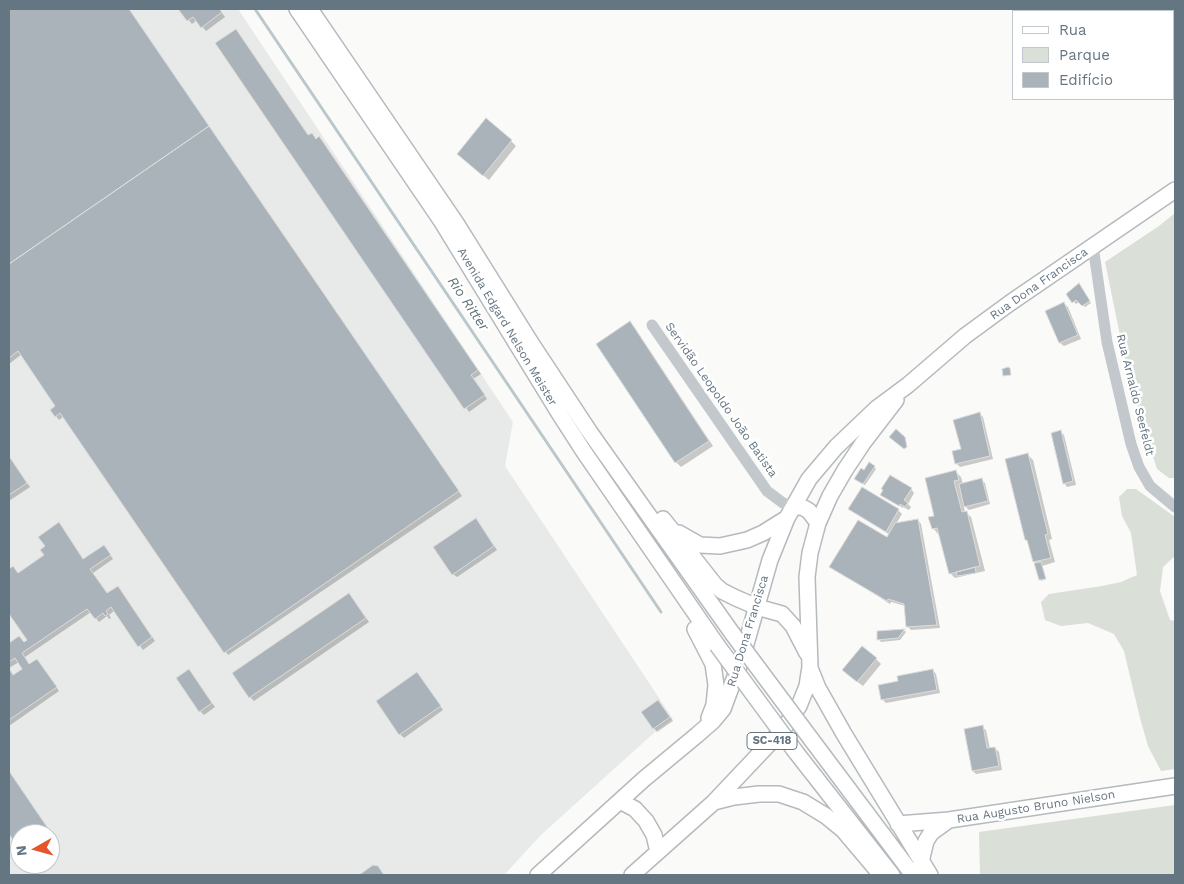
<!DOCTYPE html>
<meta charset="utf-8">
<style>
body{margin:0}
#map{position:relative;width:1184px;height:884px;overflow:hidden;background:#fafaf8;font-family:"Work Sans",sans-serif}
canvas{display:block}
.frame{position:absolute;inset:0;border:10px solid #657683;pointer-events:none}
.legend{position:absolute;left:1012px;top:10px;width:162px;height:90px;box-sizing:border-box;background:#fff;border:1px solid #c1c8cd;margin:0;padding:6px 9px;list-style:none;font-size:15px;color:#657683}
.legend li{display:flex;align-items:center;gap:10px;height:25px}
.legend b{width:25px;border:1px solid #c1c8cd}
.north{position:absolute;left:10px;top:824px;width:50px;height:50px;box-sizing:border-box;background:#fff;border:1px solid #c1c8cd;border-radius:50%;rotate:263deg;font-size:14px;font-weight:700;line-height:20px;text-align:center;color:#657683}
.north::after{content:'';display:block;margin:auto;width:18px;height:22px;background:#e4572e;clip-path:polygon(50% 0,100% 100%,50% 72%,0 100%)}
</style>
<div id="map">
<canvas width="1184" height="884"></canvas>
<div class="frame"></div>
<ul class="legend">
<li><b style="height:6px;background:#fff"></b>Rua</li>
<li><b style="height:14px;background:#dadfd7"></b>Parque</li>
<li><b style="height:14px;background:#aab3b9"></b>Edifício</li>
</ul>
<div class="north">N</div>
</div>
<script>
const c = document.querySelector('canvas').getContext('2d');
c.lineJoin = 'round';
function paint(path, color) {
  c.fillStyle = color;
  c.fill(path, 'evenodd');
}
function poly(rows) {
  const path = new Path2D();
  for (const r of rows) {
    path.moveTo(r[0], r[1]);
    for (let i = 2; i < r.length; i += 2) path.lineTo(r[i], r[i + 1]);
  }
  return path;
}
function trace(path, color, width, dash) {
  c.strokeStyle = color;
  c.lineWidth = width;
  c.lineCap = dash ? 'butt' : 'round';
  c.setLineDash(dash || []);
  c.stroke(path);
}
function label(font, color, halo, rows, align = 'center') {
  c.font = font + ' "Work Sans",sans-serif';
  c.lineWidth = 5;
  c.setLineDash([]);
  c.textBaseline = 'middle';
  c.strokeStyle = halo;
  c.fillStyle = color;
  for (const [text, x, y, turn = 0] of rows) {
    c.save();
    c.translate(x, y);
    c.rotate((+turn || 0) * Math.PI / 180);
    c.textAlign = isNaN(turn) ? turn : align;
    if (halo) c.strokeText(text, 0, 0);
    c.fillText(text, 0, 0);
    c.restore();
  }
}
const built = poly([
 [9,9,238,9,513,422,505,466,673,719,656,731,541,835,504,875,9,875],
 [20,834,50,834,50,864,20,864]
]);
const green = poly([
 [1175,213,1175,478,1169,478,1157,469,1130,384,1105,262,1159,226],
 [1127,489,1136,489,1175,517,1175,556,1163,567,1160,591,1170,620,1175,621,1175,769,1161,771,1148,746,1140,718,1124,651,1114,634,1088,623,1061,626,1045,620,1041,602,1049,594,1102,586,1121,582,1137,575,1131,533,1122,516,1119,497],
 [1175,805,1175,875,980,875,979,832]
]);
const shadow = poly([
 [9,9,129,9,462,496,228,655,64,416,59,420,56,416,57,406,22,354,9,364],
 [180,9,219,9,225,17,206,31,197,20,192,24],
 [236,30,309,136,312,134,317,140,319,138,323,142,481,374,473,379,487,399,469,412,217,43],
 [511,141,516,146,489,180,463,159],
 [1081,287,1091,303,1085,307,1079,302,1076,304,1067,294],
 [1064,304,1068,307,1081,339,1064,346,1060,343,1046,311],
 [630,323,635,328,713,446,681,467,676,462,598,344],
 [979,413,983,417,993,459,960,467,956,463],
 [1060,432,1064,435,1076,485,1067,487,1064,483],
 [1028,455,1033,460,1052,539,1049,540,1055,562,1042,566,1046,579,1041,581,1029,543,1026,540],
 [9,458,30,487,9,501],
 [874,467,876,469,865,485,857,481,864,472],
 [956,472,961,477,963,485,981,480,985,483,990,504,969,510,963,504,965,512,971,517,985,571,955,578,950,573,940,533,938,534,933,528,936,517],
 [911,489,914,493,908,504,911,507,909,510,903,507,903,508,882,494],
 [850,509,898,510,902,514,896,524,918,520,921,524,940,628,911,630,907,626,906,606,891,602,890,604,831,566,887,539,890,535],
 [479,523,497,550,457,577,453,574],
 [62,528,84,560,107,550,113,559,93,573,108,594,121,591,155,641,143,650,115,610,109,615,111,618,109,619,107,616,99,622,91,612,25,657,30,665,37,660,59,691,9,726,9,669,14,676,24,669,19,662,9,668,9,645,19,637,24,643,29,640,9,611,9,570,13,567,18,574,45,555],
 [352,598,369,622,254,701,250,697],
 [905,631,906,632,900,640,881,642,879,639,878,632],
 [876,659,881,664,863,686,848,675],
 [933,670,936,674,940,693,886,703,883,700,899,682],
 [189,671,215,707,204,715,200,711],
 [420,677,443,710,404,738,400,734],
 [658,701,673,721,657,732,642,712],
 [982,727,986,730,990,749,995,748,999,752,1002,770,976,774,973,771],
 [9,771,60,847,50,854,50,834,20,834,20,849,9,832]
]);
const stream = poly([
 [255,9,661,612]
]);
const building = poly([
 [9,9,129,9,209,126,9,264,9,9],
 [178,9,219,9,222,12,201,28,193,17,187,21,178,9],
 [236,29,308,135,312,133,316,139,319,136,478,370,471,375,485,395,464,409,215,43,236,29],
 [486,118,512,140,483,176,457,154,486,118],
 [209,126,459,491,224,653,60,413,55,417,50,410,55,406,18,351,9,358,9,264,209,126],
 [1079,283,1090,301,1082,306,1076,300,1072,303,1066,294,1079,283],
 [1064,302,1078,335,1059,343,1045,311,1064,302],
 [630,321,709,441,675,463,596,344,630,321],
 [1008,367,1010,368,1011,375,1003,376,1002,369,1008,367],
 [980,412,990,456,955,464,952,451,961,449,953,420,980,412],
 [896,429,905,437,907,447,904,449,889,437,896,429],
 [1061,430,1073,481,1063,484,1051,433,1061,430],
 [1028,453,1048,534,1045,535,1051,558,1033,562,1027,540,1025,540,1005,459,1028,453],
 [9,456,27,483,9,495,9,456],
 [869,462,875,466,863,484,854,479,861,468,864,470,869,462],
 [956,470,959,480,954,481,962,512,967,511,980,566,949,574,937,528,932,529,928,517,934,516,925,478,956,470],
 [890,475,912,488,904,500,908,503,905,507,900,504,899,506,880,495,883,490,881,489,890,475],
 [982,478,988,501,964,507,959,484,982,478],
 [862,487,899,509,886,532,848,509,862,487],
 [476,518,494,546,452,575,433,547,476,518],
 [918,519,937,625,906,627,904,604,888,599,887,601,829,567,858,520,887,537,895,523,918,519],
 [59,522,83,559,104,545,111,555,90,569,107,593,118,586,152,637,138,647,111,607,106,611,108,614,105,616,103,613,95,619,87,609,22,653,29,664,37,659,57,687,9,720,9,668,13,675,22,669,15,658,9,662,9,643,19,636,24,642,27,640,9,614,9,569,13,566,18,573,44,555,40,550,45,546,38,537,59,522],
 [1041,562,1046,579,1039,580,1034,563,1041,562],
 [975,567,976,573,957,576,956,572,975,567],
 [349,593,366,618,249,698,232,673,349,593],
 [905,629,898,638,877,640,877,631,905,629],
 [862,646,877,658,857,682,842,670,862,646],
 [189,669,212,703,199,712,176,678,189,669],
 [933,669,937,690,881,700,878,685,898,681,897,676,933,669],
 [417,672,441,706,399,735,376,701,417,672],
 [658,700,670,717,653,729,641,712,658,700],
 [983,725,987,748,995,747,999,766,972,771,964,729,983,725],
 [9,771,58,843,50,848,50,834,20,834,20,851,9,834,9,771],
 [373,865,378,866,384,875,359,875,373,865]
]);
const minor = poly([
 [1093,246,1107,342,1131,444,1139,467,1150,486,1175,507],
 [652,325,767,491,783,503,794,506]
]);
const major = poly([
 [297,9,442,222,559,413,584,452,717,645],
 [310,9,456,223,531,343,589,431,732,633],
 [794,506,804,508,809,511,818,523],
 [663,519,715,585,722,591,736,598,757,607,782,614,793,626,807,653],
 [679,533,700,545,720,546,747,540,763,533,787,518],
 [695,629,713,664,716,685,714,705,709,718],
 [810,668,818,688,844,734,930,875],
 [811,739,913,875],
 [795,751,892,875],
 [620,801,635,809,646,821,654,835,658,852],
 [714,802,734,797,759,794,779,794,803,802,826,816,843,830,881,875],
 [898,824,949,820,1175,786],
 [921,862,926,841,931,833,949,820],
 [538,875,644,779,697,735,713,721,723,709,742,658,770,560,787,518,809,479,836,447,877,408,908,385,965,336,1010,303,1175,190],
 [632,875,714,802,784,728,799,706,807,686,810,667,807,577,810,553,818,523,830,496,845,470,863,443,896,400]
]);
const majorBridge = poly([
 [732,633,811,739],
 [717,645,795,751]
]);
const shields = [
 [772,741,50]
];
const shieldNames = [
 ["SC-418",772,741]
];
const streetNames = [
 ["Rua Dona Francisca",1039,284,-35],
 ["Avenida Edgard Nelson Meister",507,327,59],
 ["Rua Arnaldo Seefeldt",1135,395,76],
 ["Servidão Leopoldo João Batista",721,400,55],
 ["Rua Dona Francisca",748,631,-73],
 ["Rua Augusto Bruno Nielson",1036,807,-9]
];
const waterNames = [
 ["Rio Ritter",468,304,56]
];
paint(built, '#e8e9e9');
paint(green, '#dadfd7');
paint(shadow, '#0003');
trace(stream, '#bbc7cb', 3);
paint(building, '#aab3b9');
trace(building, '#dcdcda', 1);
trace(major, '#b5babe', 18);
trace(minor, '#c3c8cc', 11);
trace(major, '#fff', 15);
trace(majorBridge, '#b5babe', 18, []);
trace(majorBridge, '#fff', 15);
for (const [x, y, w] of shields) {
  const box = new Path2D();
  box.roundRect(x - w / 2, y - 8.5, w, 17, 4);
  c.fillStyle = '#fff';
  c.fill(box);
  trace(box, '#657683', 1);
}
label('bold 11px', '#657683', null, shieldNames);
label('12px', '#657683', '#fff', streetNames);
label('italic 14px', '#60757c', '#fff', waterNames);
</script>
